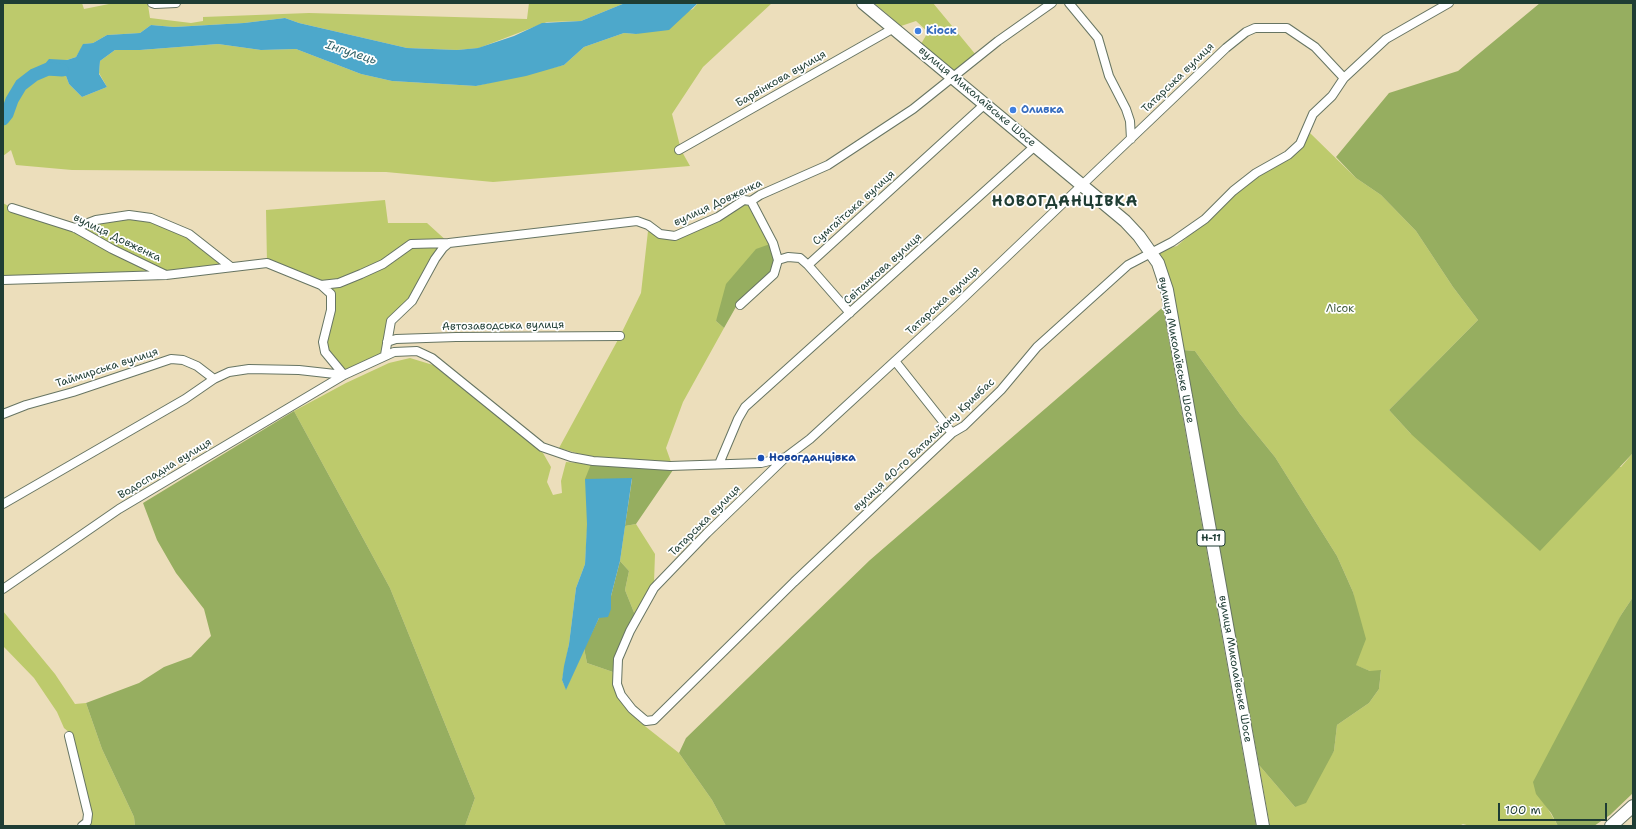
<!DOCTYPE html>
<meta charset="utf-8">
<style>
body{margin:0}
#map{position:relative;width:1636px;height:829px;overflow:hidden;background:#ecdebb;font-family:"Shantell Sans",sans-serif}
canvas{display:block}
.frame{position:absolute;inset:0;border:4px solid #1f3d34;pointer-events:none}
.scale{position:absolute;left:1498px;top:803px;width:109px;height:18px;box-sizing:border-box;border:2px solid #1f3d34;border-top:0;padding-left:5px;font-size:12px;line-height:14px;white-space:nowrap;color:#1f3d34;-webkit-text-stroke:3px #fff;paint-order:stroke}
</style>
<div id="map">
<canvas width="1636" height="829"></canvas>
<div class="frame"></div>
<div class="scale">100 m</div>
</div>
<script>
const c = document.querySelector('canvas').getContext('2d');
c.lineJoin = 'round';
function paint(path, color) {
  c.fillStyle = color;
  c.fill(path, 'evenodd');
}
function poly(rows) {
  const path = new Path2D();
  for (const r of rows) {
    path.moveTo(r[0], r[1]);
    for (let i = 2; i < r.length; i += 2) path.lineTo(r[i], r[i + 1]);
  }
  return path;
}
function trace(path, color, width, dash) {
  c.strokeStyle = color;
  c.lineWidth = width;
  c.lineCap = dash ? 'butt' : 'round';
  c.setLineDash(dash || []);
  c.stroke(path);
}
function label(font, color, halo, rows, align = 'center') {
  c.font = font + ' "Shantell Sans",sans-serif';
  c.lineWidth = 3.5;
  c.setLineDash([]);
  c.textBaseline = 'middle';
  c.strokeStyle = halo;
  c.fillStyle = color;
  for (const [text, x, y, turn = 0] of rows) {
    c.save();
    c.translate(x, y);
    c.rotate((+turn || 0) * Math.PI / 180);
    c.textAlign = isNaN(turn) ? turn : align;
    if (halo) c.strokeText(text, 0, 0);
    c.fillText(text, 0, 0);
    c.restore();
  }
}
const green = poly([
 [3,3,82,3,84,9,114,3,146,3,148,5,150,18,191,23,203,21,203,17,309,13,527,19,529,3,625,3,581,21,547,22,479,48,457,50,407,48,299,23,285,18,244,23,174,27,151,25,140,33,107,35,93,43,84,44,76,57,67,60,49,60,55,75,66,76,69,84,82,97,107,87,99,73,100,61,115,50,140,50,218,44,261,50,296,49,361,74,392,81,476,86,564,65,584,47,624,33,636,34,693,9,698,3,772,3,703,67,672,114,681,150,690,166,493,182,386,172,72,170,16,165,11,150,3,156],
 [874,3,933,3,976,55,954,72,921,44,928,32,916,21,901,26],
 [1310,133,1356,178,1381,195,1416,231,1453,287,1478,320,1389,410,1411,434,1621,467,1633,453,1633,597,1621,615,1545,804,1558,826,1470,826,1463,824,1459,826,1270,826,1259,765,1295,807,1334,751,1337,725,1369,703,1379,689,1381,671,1370,671,1355,665,1356,609,1353,592,1337,556,1275,457,1240,414,1195,351,1183,350,1167,271,1158,252,1177,246,1258,175,1301,147],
 [385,200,388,223,427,223,449,243,412,301,391,321,385,355,344,375,325,352,331,294,267,263,266,210],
 [3,203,12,208,75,228,129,215,189,234,231,267,166,275,3,280],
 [744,204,751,205,770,244,716,321,724,328,683,402,666,448,671,462,594,458,559,448,620,336,641,293,648,231,662,238,676,240,702,225,735,211,740,206],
 [410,358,433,365,543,453,551,467,547,482,553,495,562,493,561,481,566,462,591,464,585,564,576,588,569,644,562,680,566,689,584,648,587,663,613,672,614,684,618,695,629,712,641,723,679,753,712,800,726,826,465,826,475,798,390,588,294,411,346,383,389,363],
 [636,524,655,554,654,583,635,615,625,590,629,571,620,561,625,526],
 [3,611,55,674,75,704,86,703,102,749,134,817,135,826,89,826,90,814,70,733,64,728,57,712,34,678,3,646]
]);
const forest = poly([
 [1540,3,1633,3,1633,453,1540,551,1411,434,1389,410,1478,320,1453,287,1416,231,1381,195,1356,178,1336,157,1389,93,1458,71],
 [770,244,775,259,772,271,737,305,724,328,716,321,726,284,756,249],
 [1163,307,1256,826,726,826,712,800,679,753,686,738,870,560],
 [1183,350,1195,351,1240,414,1275,457,1337,556,1353,592,1366,639,1356,665,1370,671,1381,670,1379,689,1369,703,1337,725,1334,751,1306,803,1295,807,1259,765],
 [294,411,390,588,475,798,465,826,135,826,134,817,102,749,86,703,139,683,164,667,191,657,211,636,204,609,176,573,157,540,143,503],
 [591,464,673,470,636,524,625,526,632,479,585,479],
 [620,561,629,571,625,590,635,615,620,644,615,658,613,672,587,663,584,648,599,618,611,601,611,596],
 [1633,597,1633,793,1610,815,1594,826,1558,826,1551,813,1536,794,1533,782,1621,615]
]);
const water = poly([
 [625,3,698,3,669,30,636,34,624,33,584,47,564,65,526,76,476,86,392,81,361,74,296,49,261,50,218,44,140,50,115,50,100,61,99,74,107,87,82,97,69,84,66,76,46,75,44,65,49,59,67,60,76,57,83,44,93,43,107,35,140,33,151,25,174,27,244,23,285,18,299,23,407,48,457,50,478,48,514,36,542,23,581,21],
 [632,478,620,561,611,596,611,609,608,617,599,618,566,690,562,680,564,666,569,644,576,588,585,564,587,524,585,479]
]);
const river = poly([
 [3,119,7,114,12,100,21,85,34,75,48,69,62,70]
]);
const minor = poly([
 [152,3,155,4,176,3],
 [1069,3,1098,38,1109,76,1126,109,1130,121,1131,139],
 [1344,78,1315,47,1287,28,1255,28,1246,32,1226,48,956,305,810,439,786,457,707,533,654,588,630,631,618,659,617,684,621,695,632,709,646,721,654,720,794,582,952,433,964,426,1001,390,1037,347,1128,265,1172,242,1205,219,1233,191,1256,173,1288,155,1300,144,1313,114,1332,96,1344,78,1386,39,1449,3],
 [679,150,894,28],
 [751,201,773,243,778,260],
 [12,208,75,228,112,249,166,275],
 [75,228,96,220,129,215,151,218,189,234,231,267],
 [808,265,850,313],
 [3,280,166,275,267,263,321,285,331,294,331,310,323,342,325,352,344,375],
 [321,285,339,283,361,274,383,264,411,244,449,243],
 [740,305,774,274,778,260,788,257,800,258,808,265,985,104],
 [387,342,396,339,456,337,620,336],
 [385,355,391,321,412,301,435,259,443,248,449,243,637,221,648,225,660,234,675,236,718,217,744,200,751,201,760,195,828,165,913,109,998,41,1052,3],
 [895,361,952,433],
 [3,414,26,405,73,392,171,359,183,360,197,366,214,379],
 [719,464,738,419,745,407,1035,146],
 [3,504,185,399,214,379,229,372,249,369,299,370,344,375],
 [3,589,119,509,344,375,394,352,417,351,432,358,542,447,571,457,593,461,670,466,761,463,786,457],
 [69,736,88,814,87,822,82,826]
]);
const primary = poly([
 [863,3,1125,221,1139,236,1158,263,1167,290,1263,826],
 [1611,826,1633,806]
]);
const markers = [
 [918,31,4,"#3f7fe0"],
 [1013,110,4,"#3f7fe0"],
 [761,458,4,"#1a4fb4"]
];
const shields = [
 [1211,538,28]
];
const shieldNames = [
 ["Н-11",1211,538]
];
const shopNames = [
 ["Кіоск",926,31],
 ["Оливка",1021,110]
];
const streetNames = [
 ["Татарська вулиця",1178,78,-44],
 ["Барвінкова вулиця",781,79,-30],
 ["вулиця Миколаївське Шосе",977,97,40],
 ["вулиця Довженка",718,203,-25],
 ["Сумгаїтська вулиця",854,208,-42],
 ["вулиця Довженка",117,238,26],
 ["Світанкова вулиця",883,269,-42],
 ["Татарська вулиця",943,301,-43],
 ["Автозаводська вулиця",503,326,-1],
 ["вулиця Миколаївське Шосе",1176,350,79],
 ["Таймирська вулиця",107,368,-18],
 ["вулиця 40-го Батальйону Кривбас",924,445,-43],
 ["Водоспадна вулиця",165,469,-31],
 ["Татарська вулиця",705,521,-45],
 ["вулиця Миколаївське Шосе",1235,669,80]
];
const parkNames = [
 ["Лісок",1340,309]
];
const transitNames = [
 ["Новогданцівка",769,458]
];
const waterNames = [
 ["Інгулець",351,53,18]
];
const districtNames = [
 ["НОВОГДАНЦІВКА",1065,202]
];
paint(green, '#bdca6c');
paint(forest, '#96ae60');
paint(water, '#4da8cb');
trace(river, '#4da8cb', 13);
trace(minor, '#677563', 10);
trace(primary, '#677563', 14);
trace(minor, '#fff', 8);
trace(primary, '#fff', 12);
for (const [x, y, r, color] of markers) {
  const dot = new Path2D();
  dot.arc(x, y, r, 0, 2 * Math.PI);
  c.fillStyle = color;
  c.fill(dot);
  trace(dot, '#fff', 1.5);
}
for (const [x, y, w] of shields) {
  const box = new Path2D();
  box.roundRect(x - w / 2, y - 8, w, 16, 3);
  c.fillStyle = '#fff';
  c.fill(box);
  trace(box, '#1f3d34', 1);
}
label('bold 10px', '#1f3d34', null, shieldNames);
label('bold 11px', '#366cbe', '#fff', shopNames, 'left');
label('11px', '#1f3d34', '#fff', streetNames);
label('11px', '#466042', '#fff', parkNames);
label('bold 11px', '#164399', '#fff', transitNames, 'left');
label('italic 12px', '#2f6269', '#fff', waterNames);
c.letterSpacing = '1px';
label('bold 15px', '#1f3d34', '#fff', districtNames);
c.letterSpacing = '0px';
</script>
